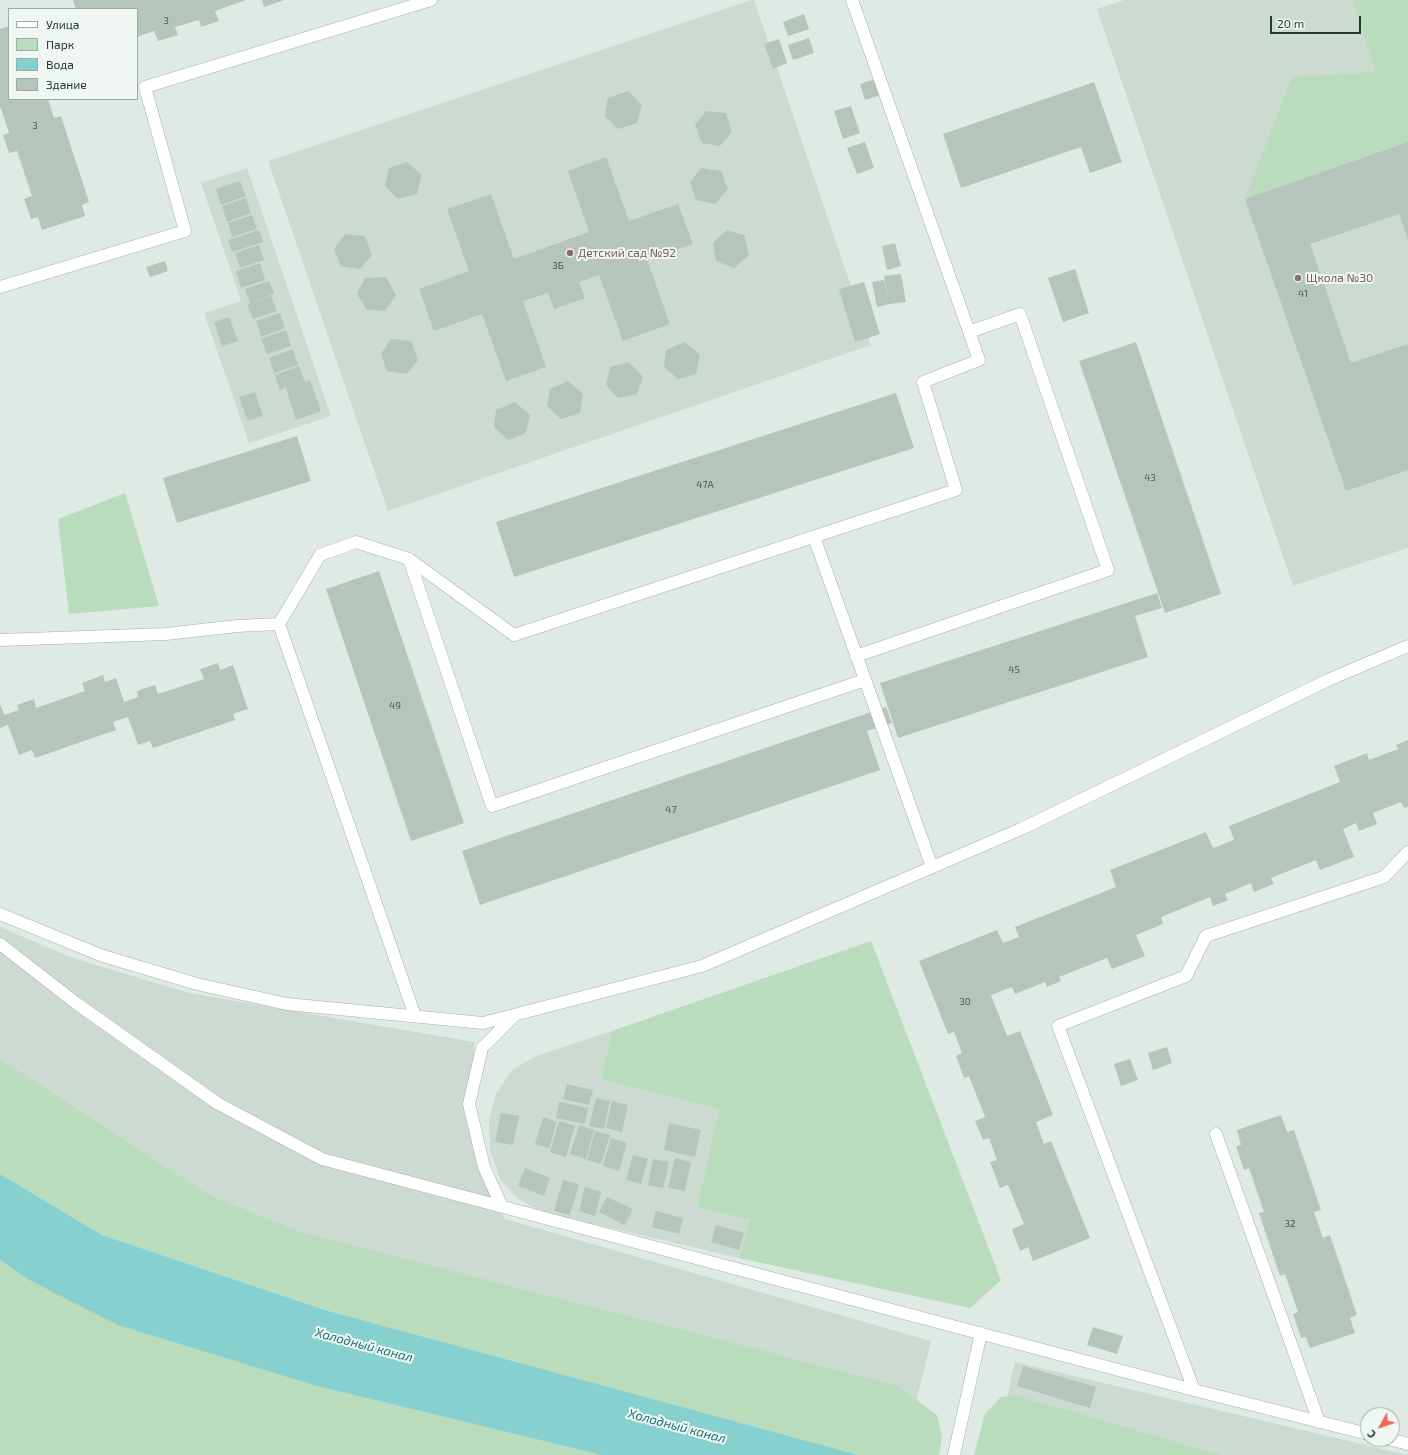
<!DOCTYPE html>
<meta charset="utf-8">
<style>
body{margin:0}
#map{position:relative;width:1408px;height:1455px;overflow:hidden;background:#dfeae4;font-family:"Exo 2",sans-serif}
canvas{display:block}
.legend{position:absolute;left:8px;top:8px;width:130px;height:92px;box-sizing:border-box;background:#f0f7f2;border:1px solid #9daba4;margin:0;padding:5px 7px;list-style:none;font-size:12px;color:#203a2f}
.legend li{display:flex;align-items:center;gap:8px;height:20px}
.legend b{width:20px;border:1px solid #9daba4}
.north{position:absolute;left:1360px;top:1407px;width:40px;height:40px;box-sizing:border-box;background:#f0f7f2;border:1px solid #9daba4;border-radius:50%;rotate:230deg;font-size:11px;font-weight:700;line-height:16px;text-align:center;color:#203a2f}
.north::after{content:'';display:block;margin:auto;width:14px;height:18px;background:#f16557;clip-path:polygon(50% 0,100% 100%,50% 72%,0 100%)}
.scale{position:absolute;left:1270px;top:16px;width:91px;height:18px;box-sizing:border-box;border:2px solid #203a2f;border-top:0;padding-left:5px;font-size:12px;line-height:14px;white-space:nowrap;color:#203a2f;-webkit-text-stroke:3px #f0f7f2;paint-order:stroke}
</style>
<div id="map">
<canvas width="1408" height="1455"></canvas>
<ul class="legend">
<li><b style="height:5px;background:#fff"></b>Улица</li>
<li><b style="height:11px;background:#b8dcbc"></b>Парк</li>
<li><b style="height:11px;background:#87d0d0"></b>Вода</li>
<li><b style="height:11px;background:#b5c5bc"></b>Здание</li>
</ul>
<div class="north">С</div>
<div class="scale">20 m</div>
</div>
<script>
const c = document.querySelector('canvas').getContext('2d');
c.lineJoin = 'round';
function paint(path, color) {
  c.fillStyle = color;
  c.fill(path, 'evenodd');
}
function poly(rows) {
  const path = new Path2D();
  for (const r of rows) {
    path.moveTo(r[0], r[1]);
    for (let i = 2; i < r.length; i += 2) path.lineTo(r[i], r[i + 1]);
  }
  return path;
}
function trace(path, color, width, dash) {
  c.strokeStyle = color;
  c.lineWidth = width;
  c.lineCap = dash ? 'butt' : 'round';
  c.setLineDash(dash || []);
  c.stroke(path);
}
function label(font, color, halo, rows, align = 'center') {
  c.font = font + ' "Exo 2",sans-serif';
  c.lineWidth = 4;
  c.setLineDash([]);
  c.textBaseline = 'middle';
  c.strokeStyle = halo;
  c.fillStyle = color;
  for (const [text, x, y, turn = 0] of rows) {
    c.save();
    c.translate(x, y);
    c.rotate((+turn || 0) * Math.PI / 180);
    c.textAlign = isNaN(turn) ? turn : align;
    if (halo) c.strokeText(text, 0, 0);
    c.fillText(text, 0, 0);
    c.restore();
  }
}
const built = poly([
 [751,0,754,0,871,345,388,511,268,161],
 [1124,0,1408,0,1408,548,1293,586,1097,9],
 [247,168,331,416,249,443,204,313,241,301,201,183],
 [0,927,70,957,189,993,474,1042,475,1157,505,1219,931,1341,916,1402,244,1231,0,1074],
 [612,1031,601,1079,719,1109,697,1207,750,1220,739,1258,542,1212,518,1199,500,1179,490,1150,489,1120,496,1094,512,1070,534,1057],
 [1015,1362,1408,1455,1138,1455,1001,1424]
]);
const green = poly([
 [1353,0,1408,0,1408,142,1245,199,1292,77,1375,72],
 [125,493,159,606,69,614,58,519],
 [871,941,1001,1280,970,1308,739,1258,750,1220,697,1207,719,1109,601,1079,612,1031],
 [0,1059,209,1195,300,1232,896,1385,937,1415,942,1437,939,1455,859,1455,325,1310,102,1235,0,1174],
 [0,1260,27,1279,119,1325,313,1385,601,1455,0,1455],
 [1014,1395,1221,1455,974,1455,985,1414,1001,1397]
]);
const water = poly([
 [0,1174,102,1235,325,1310,859,1455,601,1455,313,1385,118,1325,27,1279,0,1260]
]);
const building = poly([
 [73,0,246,0,215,11,219,21,201,27,199,20,175,27,178,35,158,41,154,31,137,37,137,9,76,9],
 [262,0,284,0,264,7],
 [804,14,809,29,788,36,783,22],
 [9,26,9,99,48,99,54,118,61,116,89,202,82,205,85,216,42,230,38,217,31,219,24,199,32,196,17,151,9,153,3,135,9,133,1,108,0,108,0,29],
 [809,38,814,53,793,60,788,45],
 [779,39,787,63,773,69,764,44],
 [875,79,881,95,865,100,860,84],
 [1094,82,1122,162,1090,173,1081,147,961,188,943,134],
 [628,91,642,105,637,123,618,129,605,116,608,98],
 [851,106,860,133,843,139,834,111],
 [706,111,726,113,732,132,720,146,702,143,695,125],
 [865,142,874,168,857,174,847,148],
 [1408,142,1408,240,1399,214,1310,244,1351,363,1408,344,1408,470,1346,491,1245,199],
 [606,157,629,221,678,204,693,244,647,260,670,324,623,341,599,275,579,282,585,298,554,309,548,293,523,301,546,367,506,381,482,314,434,331,419,289,469,271,447,209,491,194,514,259,589,232,568,171],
 [407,162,422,175,417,194,398,199,385,186,389,168],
 [701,168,721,171,728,189,715,204,696,200,690,182],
 [240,181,246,196,221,205,216,189],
 [246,198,251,213,227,222,222,206],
 [252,215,257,229,232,237,228,223],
 [259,230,263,242,232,252,228,240],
 [727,230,744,235,749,255,734,268,716,261,713,243],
 [345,234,365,236,372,255,360,269,341,266,334,249],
 [895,243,901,266,887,270,882,246],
 [259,245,264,260,240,268,235,253],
 [165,261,168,271,150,277,146,267],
 [260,263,265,280,241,288,236,271],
 [1075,269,1089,313,1063,322,1048,278],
 [901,274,906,302,889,304,884,276],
 [386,277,396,295,385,311,367,310,357,294,365,278],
 [884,280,889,304,877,307,872,282],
 [269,281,274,294,250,303,245,289],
 [864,282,880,334,855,342,839,289],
 [271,296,277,311,253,319,247,304],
 [280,313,285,328,261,337,256,321],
 [229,317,238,341,222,346,214,322],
 [286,330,291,346,267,354,261,339],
 [391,339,411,341,418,360,407,374,387,371,381,354],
 [685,342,700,355,696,374,678,379,664,367,666,350],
 [1136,342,1221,594,1165,613,1079,361],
 [293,349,298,365,274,373,269,358],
 [629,362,643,377,637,394,618,398,606,385,610,367],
 [299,366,305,382,310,380,321,411,296,420,286,388,280,390,275,375],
 [568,381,583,394,580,413,561,419,547,406,550,389],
 [255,392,263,416,248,421,239,397],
 [896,393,914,448,514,577,496,522],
 [515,402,530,415,526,433,508,440,494,427,496,410],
 [297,436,311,481,177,523,163,478],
 [379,571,464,823,411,841,326,589],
 [1157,593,1162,608,1135,616,1148,657,898,738,880,683],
 [218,663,220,670,233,665,248,709,233,714,235,720,153,748,150,741,138,745,128,717,113,722,116,730,35,758,32,750,19,755,8,725,0,728,0,704,4,715,19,710,17,705,34,699,36,708,85,691,82,683,103,675,105,682,116,678,124,702,138,697,137,691,155,685,158,694,204,679,200,669],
 [886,707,892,723,867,731,880,770,480,905,462,851],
 [1408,740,1408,807,1404,808,1401,802,1373,813,1377,824,1359,831,1356,823,1343,829,1354,857,1320,870,1316,860,1271,878,1274,884,1254,892,1251,883,1225,894,1228,900,1213,906,1210,897,1161,917,1163,924,1136,935,1145,956,1112,969,1107,958,1059,977,1061,981,1047,987,1045,982,1015,994,1012,987,991,995,1007,1036,1020,1031,1053,1115,1036,1122,1044,1144,1051,1141,1090,1238,1033,1261,1028,1247,1020,1251,1012,1229,1024,1224,1008,1185,1000,1188,990,1162,997,1160,989,1138,983,1140,975,1121,985,1117,969,1076,964,1078,956,1056,962,1053,954,1032,948,1034,919,961,997,930,1003,943,1019,937,1015,927,1116,887,1110,870,1206,832,1213,848,1234,840,1229,826,1340,782,1334,766,1367,753,1369,760,1398,749,1396,745],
 [1167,1047,1172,1063,1153,1070,1148,1053],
 [1130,1059,1138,1080,1121,1086,1114,1064],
 [567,1084,593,1090,589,1105,563,1099],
 [596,1098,610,1101,604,1129,589,1126],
 [612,1101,628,1105,622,1132,606,1128],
 [559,1102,588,1108,585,1124,556,1118],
 [501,1113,519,1116,513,1145,495,1142],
 [1281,1115,1287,1132,1294,1130,1321,1210,1314,1212,1323,1238,1330,1235,1357,1315,1350,1318,1355,1333,1310,1348,1306,1337,1301,1338,1293,1314,1298,1312,1285,1274,1280,1276,1259,1213,1264,1212,1249,1168,1244,1170,1236,1146,1241,1145,1237,1130],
 [543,1117,557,1122,549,1148,535,1144],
 [559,1121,575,1126,566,1157,550,1152],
 [669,1123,701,1130,695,1157,664,1150],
 [579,1125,594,1130,586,1159,570,1154],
 [595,1131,610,1135,601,1164,587,1160],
 [611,1138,627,1143,619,1171,603,1166],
 [633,1155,648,1159,641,1184,626,1180],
 [675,1158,691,1162,685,1191,668,1188],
 [653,1159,669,1162,663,1188,648,1185],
 [525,1168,550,1178,544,1196,518,1186],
 [563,1180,579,1184,570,1215,554,1211],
 [585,1187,601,1192,595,1216,579,1211],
 [607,1197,633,1209,625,1225,599,1212],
 [656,1211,683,1218,679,1234,652,1227],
 [716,1225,744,1233,739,1250,711,1242],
 [1093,1327,1123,1336,1117,1354,1087,1345],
 [1023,1366,1096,1387,1090,1408,1017,1386]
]);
const minor = poly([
 [0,287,185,231,145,87,431,0],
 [814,537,932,867],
 [409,559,492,806,865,680],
 [279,624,320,555,356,542,409,559,514,635,956,490,923,382,979,360,852,0],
 [0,640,166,634,237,626,279,624,415,1016],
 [856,656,1108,570,1020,314,969,332],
 [0,914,103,956,197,984,287,1004,483,1023,702,966,1021,829,1328,680,1408,646],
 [0,944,76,1003,217,1103,322,1159,1194,1390,1368,1434],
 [1216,1134,1319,1422],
 [502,1207,484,1167,469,1104,482,1048,515,1015],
 [1194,1390,1058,1026,1186,976,1206,936,1384,877,1408,852],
 [1389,1439,1408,1444],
 [954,1455,981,1333]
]);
const markers = [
 [570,253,4,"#8d6e63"],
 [1298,278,4,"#8d6e63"]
];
const numberNames = [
 ["3",166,21],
 ["3",35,126],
 ["3Б",558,266],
 ["41",1303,294],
 ["43",1150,478],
 ["47А",705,485],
 ["45",1014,670],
 ["49",395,706],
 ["47",671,810],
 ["30",965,1002],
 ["32",1290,1224]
];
const educationNames = [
 ["Детский сад №92",578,253],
 ["Щкола №30",1306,278]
];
const waterNames = [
 ["Холодный канал",364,1345,15],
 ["Холодный канал",677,1426,15]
];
paint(built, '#cddad2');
paint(green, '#b8dcbc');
paint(water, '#87d0d0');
paint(building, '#b5c5bc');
trace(minor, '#a2b2aa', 13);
trace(minor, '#fff', 12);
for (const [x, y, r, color] of markers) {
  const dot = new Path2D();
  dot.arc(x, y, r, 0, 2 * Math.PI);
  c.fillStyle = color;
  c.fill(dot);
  trace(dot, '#f0f7f2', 1.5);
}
label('10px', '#455d52', null, numberNames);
label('12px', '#785e54', '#f0f7f2', educationNames, 'left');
label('italic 13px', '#1b7475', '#f0f7f2', waterNames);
</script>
